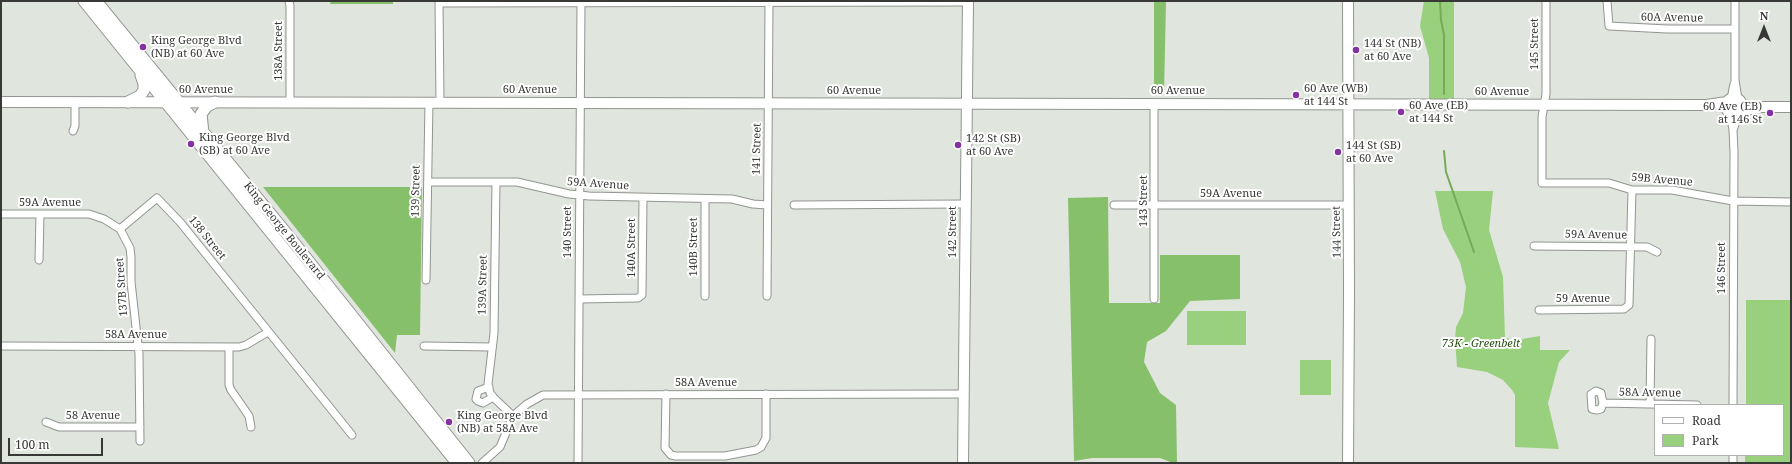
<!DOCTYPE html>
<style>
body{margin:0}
#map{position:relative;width:1792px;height:464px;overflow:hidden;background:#e0e5de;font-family:"Noto Serif",serif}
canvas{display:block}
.frame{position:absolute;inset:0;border:2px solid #383937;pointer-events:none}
.legend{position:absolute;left:1654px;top:404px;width:130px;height:52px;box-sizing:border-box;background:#fff;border:1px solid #afb0af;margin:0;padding:5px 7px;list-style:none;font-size:12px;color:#383937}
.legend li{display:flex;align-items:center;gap:8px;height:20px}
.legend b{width:20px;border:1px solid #afb0af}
.north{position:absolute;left:1744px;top:8px;width:40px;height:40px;-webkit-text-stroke:3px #fff;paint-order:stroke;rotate:0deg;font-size:11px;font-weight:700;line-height:16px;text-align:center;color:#383937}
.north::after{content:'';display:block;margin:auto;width:14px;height:18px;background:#383937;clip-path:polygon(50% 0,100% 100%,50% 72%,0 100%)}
.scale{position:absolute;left:8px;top:438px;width:95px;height:18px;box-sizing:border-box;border:2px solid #383937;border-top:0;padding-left:5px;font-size:12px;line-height:14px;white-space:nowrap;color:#383937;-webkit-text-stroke:3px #fff;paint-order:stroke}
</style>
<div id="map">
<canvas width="1792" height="464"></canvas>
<div class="frame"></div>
<ul class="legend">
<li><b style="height:5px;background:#fff"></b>Road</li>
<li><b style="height:11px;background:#98d07d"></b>Park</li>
</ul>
<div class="north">N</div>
<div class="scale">100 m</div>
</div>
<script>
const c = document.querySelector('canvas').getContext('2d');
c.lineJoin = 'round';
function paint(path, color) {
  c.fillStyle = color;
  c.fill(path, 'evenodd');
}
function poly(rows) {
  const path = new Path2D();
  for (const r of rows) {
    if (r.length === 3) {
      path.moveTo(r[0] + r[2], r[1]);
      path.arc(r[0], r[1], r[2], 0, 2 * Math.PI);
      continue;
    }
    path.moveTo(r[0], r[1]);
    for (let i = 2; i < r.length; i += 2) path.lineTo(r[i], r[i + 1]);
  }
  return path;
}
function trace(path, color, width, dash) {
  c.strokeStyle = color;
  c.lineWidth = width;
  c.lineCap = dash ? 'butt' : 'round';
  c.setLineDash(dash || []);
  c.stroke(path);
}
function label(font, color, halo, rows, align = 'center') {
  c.font = font + ' "Noto Serif",serif';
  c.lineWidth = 4;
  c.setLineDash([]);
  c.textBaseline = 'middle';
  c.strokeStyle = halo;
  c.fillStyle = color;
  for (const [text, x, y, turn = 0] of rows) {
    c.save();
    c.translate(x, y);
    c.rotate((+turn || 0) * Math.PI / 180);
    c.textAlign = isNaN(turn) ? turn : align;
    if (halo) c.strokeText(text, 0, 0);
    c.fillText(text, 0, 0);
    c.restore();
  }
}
const green = poly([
 [1424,1,1454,1,1454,103,1429,102,1429,58,1420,26],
 [1435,191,1493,191,1489,230,1503,277,1505,338,1516,340,1540,336,1540,350,1570,350,1559,362,1548,403,1559,449,1515,447,1515,395,1512,390,1503,380,1487,372,1457,367,1455,339,1456,327,1463,313,1466,287,1460,262,1443,229],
 [1746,300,1791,300,1791,463,1745,463,1745,455,1783,455,1783,405,1746,405],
 [1187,311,1246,311,1246,345,1187,345],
 [1300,360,1331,360,1331,395,1300,395]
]);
const forest = poly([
 [331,1,393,1,393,4,330,4],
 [1154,1,1174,1,1166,1,1164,94,1154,94],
 [263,187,422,187,420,335,397,335,395,353],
 [1108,197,1109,303,1160,303,1160,255,1240,255,1240,299,1190,301,1166,331,1147,342,1144,362,1160,393,1176,405,1177,463,1173,463,1160,458,1092,458,1074,461,1068,198]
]);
const stream = poly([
 [1440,1,1441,20,1444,35,1444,94],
 [1444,151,1446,172,1474,252]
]);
const street = poly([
 [289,1,290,6,290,102],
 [439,1,440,102],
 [1546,1,1546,94,1542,117,1542,183,1609,183,1632,190,1672,190,1733,201,1791,202],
 [1607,1,1609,26,1667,29,1735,29],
 [1735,1,1735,80,1738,99],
 [439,3,968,2],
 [1731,99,1734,84],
 [1154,103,1154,299],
 [1730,113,1733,130,1734,152,1733,405],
 [1733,130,1739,113],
 [73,131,75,126,75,102],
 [428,182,517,182,569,194,589,196,732,199,753,204,767,205],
 [496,182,494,333,488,384,490,393,494,398,513,416],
 [794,205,965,204],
 [1114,205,1348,205],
 [1,214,89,214,104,219,120,229,130,248,131,257,131,282,139,354,140,441],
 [120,229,157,198,180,222,352,435],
 [1534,246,1647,247,1657,252],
 [39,260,40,215],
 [426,280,429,102],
 [705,296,705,199],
 [767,296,769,2],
 [579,299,638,298,642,295,643,198],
 [1539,310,1624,309,1629,305,1632,190],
 [1,346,239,347,246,345,268,332],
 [424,346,492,347],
 [229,347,229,385,231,390,249,416,251,427],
 [489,387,478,391,476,399,478,401,483,403,493,397],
 [666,394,665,448,671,455,676,456,725,456,756,450,761,447,766,438,766,394],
 [1603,403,1601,393,1596,391,1591,394,1592,409,1597,410,1601,409,1603,403,1697,405],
 [1650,404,1651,339],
 [46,422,59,427,140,427],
 [482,463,500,447,513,416,527,404,543,395,964,394],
 [578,463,581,1],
 [1733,463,1733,455]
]);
const secondary = poly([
 [1348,1,1349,293,1348,463],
 [1734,106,8],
 [1,102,1706,105,1727,102],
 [1741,111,1761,107,1791,107],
 [963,463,968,1]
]);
const primary = poly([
 [84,1,457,463],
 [96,1,291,239,469,463],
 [128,102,140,96,144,90,144,84,141,75],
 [203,133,201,114,207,106,215,102]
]);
const markers = [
 [143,47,4,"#8532a1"],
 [1356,50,4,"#8532a1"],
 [1296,95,4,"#8532a1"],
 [1401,112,4,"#8532a1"],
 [1770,113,4,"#8532a1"],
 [191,144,4,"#8532a1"],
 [958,145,4,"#8532a1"],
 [1338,152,4,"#8532a1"],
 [449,422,4,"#8532a1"]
];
const streetNames = [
 ["60A Avenue",1672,18,1],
 ["145 Street",1535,44,-90],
 ["138A Street",279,51,-90],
 ["60 Avenue",206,90],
 ["60 Avenue",530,90],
 ["60 Avenue",854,91],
 ["60 Avenue",1178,91],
 ["60 Avenue",1502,92],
 ["141 Street",757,149,-89],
 ["59B Avenue",1662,180,5],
 ["59A Avenue",598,184,4],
 ["139 Street",416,191,-89],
 ["59A Avenue",1231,194],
 ["143 Street",1144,201,-90],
 ["59A Avenue",50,203],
 ["King George Boulevard",284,231,51],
 ["140 Street",568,232,-90],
 ["142 Street",953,232,-90],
 ["144 Street",1337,232,-91],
 ["59A Avenue",1596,235,1],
 ["138 Street",207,238,51],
 ["140B Street",694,247,-90],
 ["140A Street",632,248,-90],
 ["146 Street",1722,268,-90],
 ["139A Street",483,285,-89],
 ["137B Street",122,287,-94],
 ["59 Avenue",1583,299],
 ["58A Avenue",136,335],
 ["58A Avenue",706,383],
 ["58A Avenue",1650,393,1],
 ["58 Avenue",93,416]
];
const poiNames = [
 ["King George Blvd",151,41],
 ["(NB) at 60 Ave",151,54],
 ["144 St (NB)",1364,44],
 ["at 60 Ave",1364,57],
 ["60 Ave (WB)",1304,89],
 ["at 144 St",1304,102],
 ["60 Ave (EB)",1409,106],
 ["at 144 St",1409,119],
 ["60 Ave (EB)",1762,107,"right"],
 ["at 146 St",1762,120,"right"],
 ["King George Blvd",199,138],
 ["(SB) at 60 Ave",199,151],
 ["142 St (SB)",966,139],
 ["at 60 Ave",966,152],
 ["144 St (SB)",1346,146],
 ["at 60 Ave",1346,159],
 ["King George Blvd",457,416],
 ["(NB) at 58A Ave",457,429]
];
const parkNames = [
 ["73K - Greenbelt",1481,344]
];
paint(green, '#98d07d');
paint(forest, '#87c06b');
trace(stream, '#74ab57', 2);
trace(street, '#91958f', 9);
trace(secondary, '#91958f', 12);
trace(primary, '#91958f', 13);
trace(street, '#fff', 7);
trace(secondary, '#fff', 10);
trace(primary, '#fff', 11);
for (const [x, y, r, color] of markers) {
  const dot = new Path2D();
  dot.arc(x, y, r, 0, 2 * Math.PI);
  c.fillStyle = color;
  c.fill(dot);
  trace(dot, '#fff', 1.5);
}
label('11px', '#383937', '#fff', streetNames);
label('11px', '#383937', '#fff', poiNames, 'left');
label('italic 11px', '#2a4f15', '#fff', parkNames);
</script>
